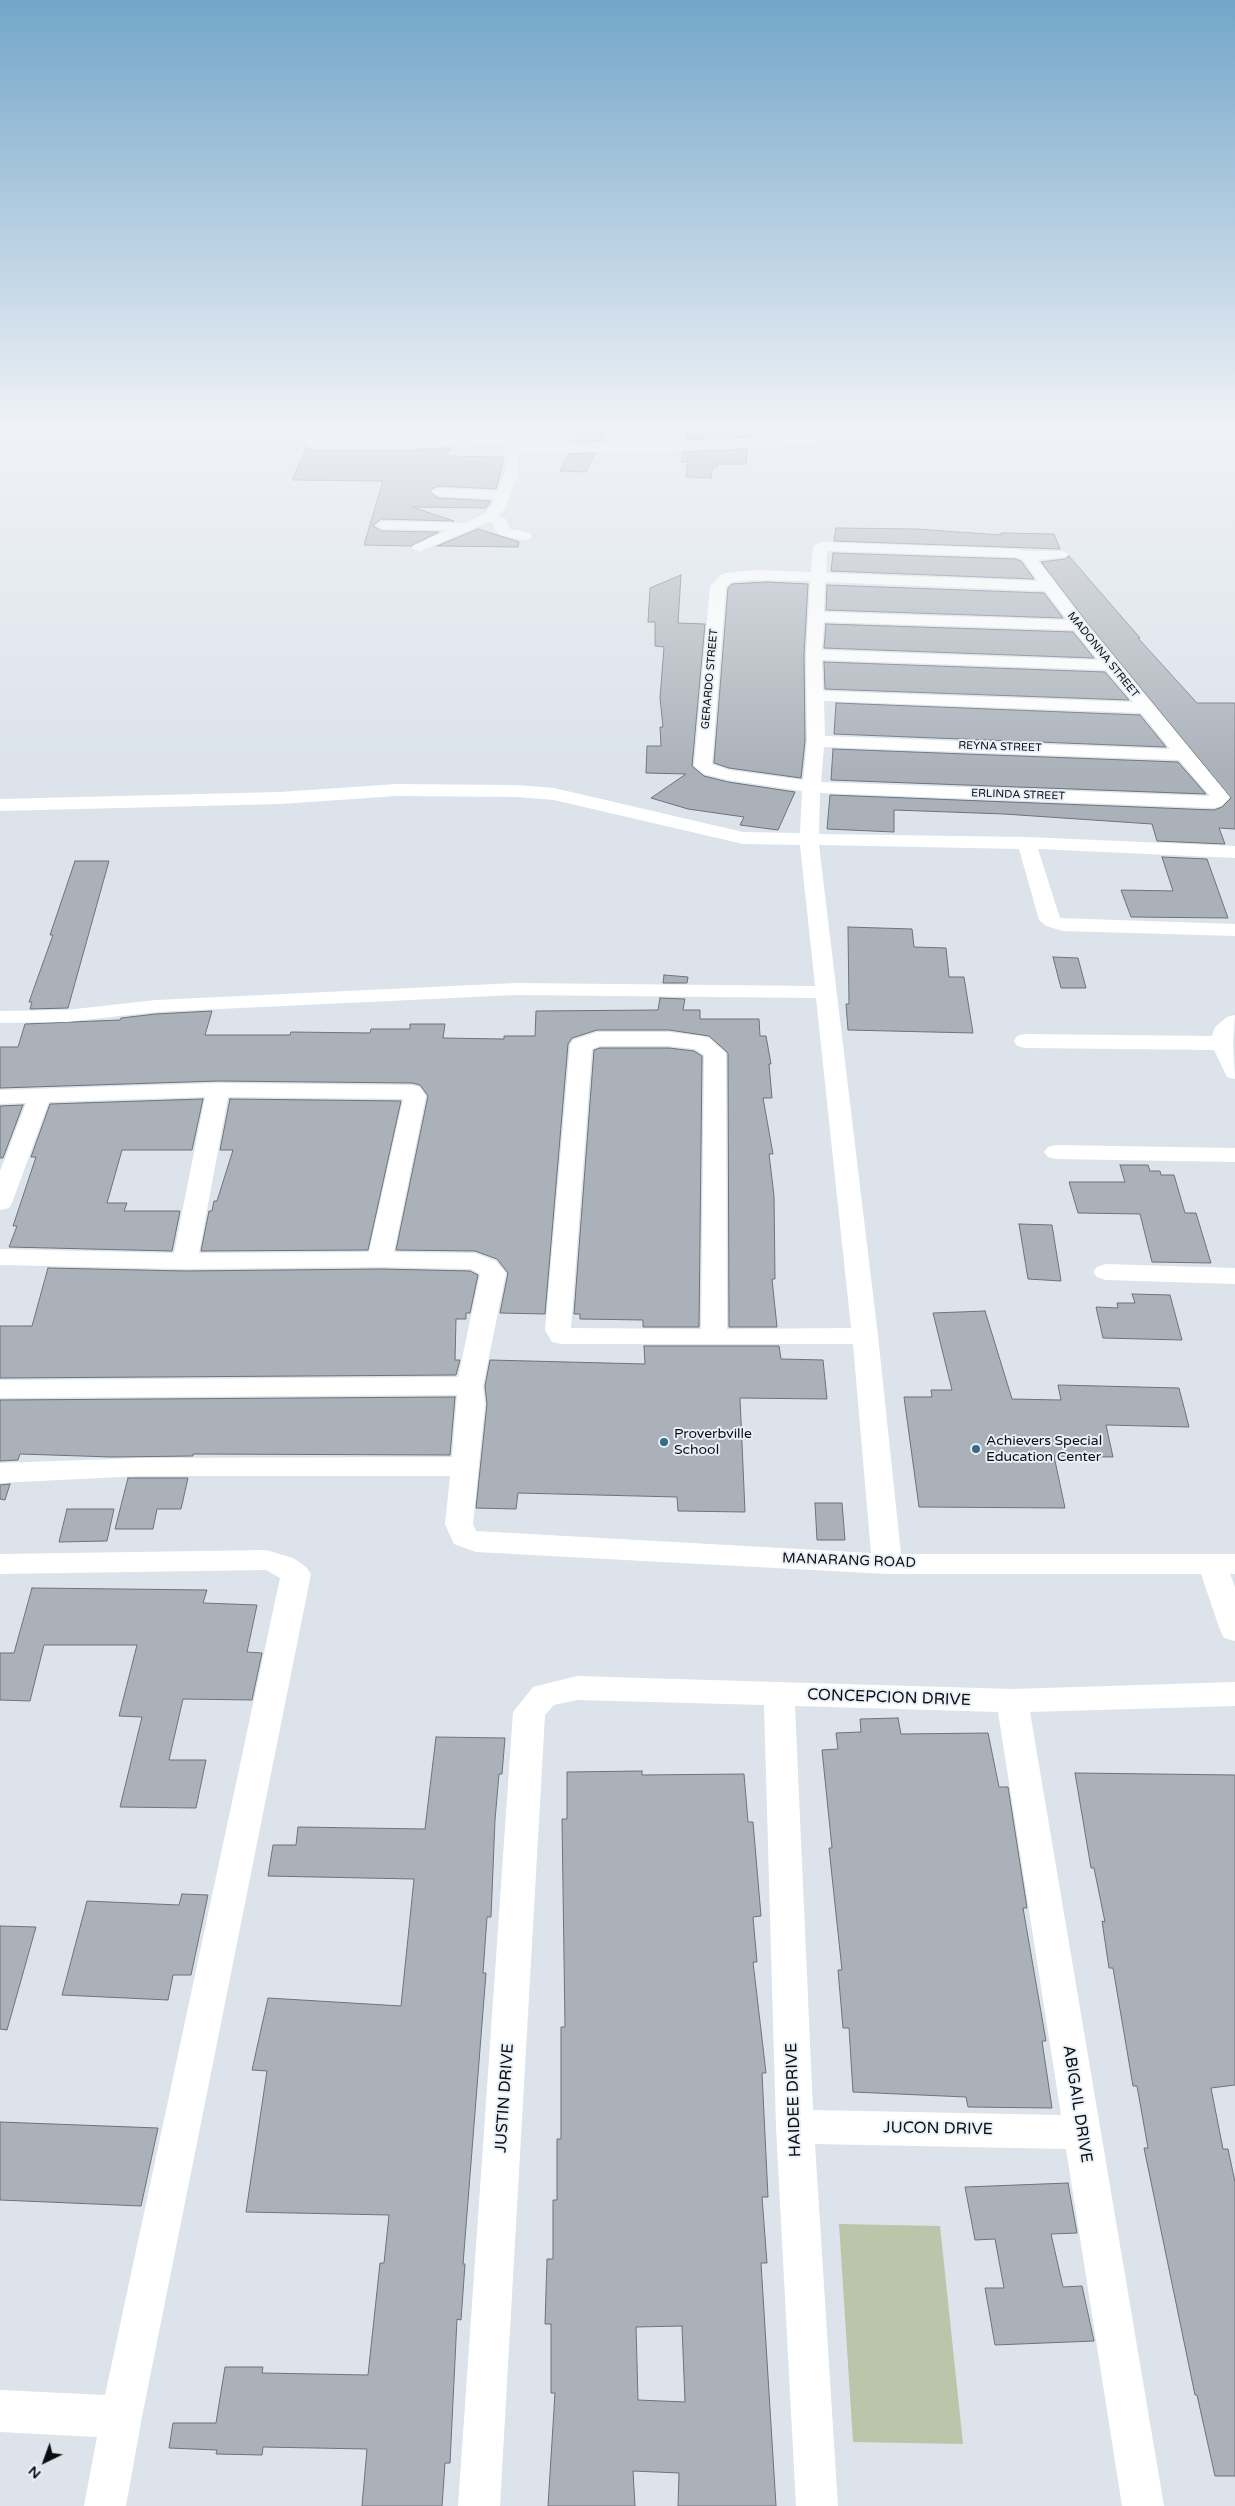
<!DOCTYPE html>
<style>
body{margin:0}
#map{position:relative;width:1235px;height:2506px;overflow:hidden;background:#dce3eb;font-family:"Varela Round",sans-serif}
canvas{display:block}
.north{position:absolute;left:20px;top:2436px;width:50px;height:50px;-webkit-text-stroke:4px #e9f0f8;paint-order:stroke;rotate:222deg;font-size:14px;font-weight:700;line-height:20px;text-align:center;color:#0b0d10}
.north::after{content:'';display:block;margin:auto;width:18px;height:22px;background:#0b0d10;clip-path:polygon(50% 0,100% 100%,50% 72%,0 100%)}
</style>
<div id="map">
<canvas width="1235" height="2506"></canvas>
<div class="north">N</div>
</div>
<script>
const c = document.querySelector('canvas').getContext('2d');
c.lineJoin = 'round';
function paint(path, color) {
  c.fillStyle = color;
  c.fill(path, 'evenodd');
}
function poly(rows) {
  const path = new Path2D();
  for (const r of rows) {
    path.moveTo(r[0], r[1]);
    for (let i = 2; i < r.length; i += 2) path.lineTo(r[i], r[i + 1]);
  }
  return path;
}
function trace(path, color, width, dash) {
  c.strokeStyle = color;
  c.lineWidth = width;
  c.lineCap = dash ? 'butt' : 'round';
  c.setLineDash(dash || []);
  c.stroke(path);
}
function label(font, color, halo, rows, align = 'center') {
  c.font = font + ' "Varela Round",sans-serif';
  c.lineWidth = 4;
  c.setLineDash([]);
  c.textBaseline = 'middle';
  c.strokeStyle = halo;
  c.fillStyle = color;
  for (const [text, x, y, turn = 0] of rows) {
    c.save();
    c.translate(x, y);
    c.rotate((+turn || 0) * Math.PI / 180);
    c.textAlign = isNaN(turn) ? turn : align;
    if (halo) c.strokeText(text, 0, 0);
    c.fillText(text, 0, 0);
    c.restore();
  }
}
const green = poly([
 [406,424,519,424,519,425,406,428],
 [839,2224,940,2226,963,2444,853,2442]
]);
const building = poly([
 [582,424,609,424,600,442,574,442,582,424],
 [689,424,750,424,749,437,686,440,689,424],
 [307,447,312,450,413,450,449,448,447,456,503,457,503,462,496,489,438,486,429,491,438,498,491,501,486,508,412,507,454,521,381,519,373,526,382,531,439,532,411,546,364,545,383,481,292,480,307,447],
 [747,449,746,464,717,464,717,467,713,467,711,478,686,477,688,462,681,462,683,452,747,449],
 [595,453,586,472,560,471,568,454,595,453],
 [836,528,916,529,1001,535,1001,533,1054,534,1060,549,834,541,836,528],
 [478,529,519,542,518,547,437,546,478,529],
 [833,553,1015,559,1021,561,1034,579,831,571,833,553],
 [1069,556,1140,638,1138,638,1197,703,1235,703,1235,829,1219,828,1225,844,1157,841,1152,824,1004,814,894,810,894,832,827,829,830,795,1214,810,1222,807,1231,798,1086,621,1041,562,1065,559,1069,556],
 [681,575,678,623,705,624,692,766,704,776,728,782,795,792,778,830,740,825,744,817,688,809,651,798,686,774,646,773,647,746,661,746,660,727,663,727,660,698,664,647,655,646,655,622,648,622,650,588,681,575],
 [767,582,808,584,804,655,805,741,801,778,729,768,714,763,728,588,732,584,767,582],
 [827,585,1044,593,1063,618,826,610,827,585],
 [826,624,1073,632,1094,658,824,648,826,624],
 [824,662,1105,672,1129,700,825,689,824,662],
 [836,703,1140,715,1166,747,834,734,836,703],
 [833,749,1178,762,1206,794,831,780,833,749],
 [1162,857,1207,859,1228,918,1131,917,1121,890,1173,891,1162,857],
 [75,861,109,861,68,1008,30,1009,32,1002,29,1002,53,935,50,935,75,861],
 [848,927,912,929,914,947,946,948,949,977,964,977,973,1033,848,1030,846,1004,849,1004,848,927],
 [1053,957,1078,958,1086,988,1061,988,1053,957],
 [664,975,688,977,687,983,663,983,664,975],
 [660,998,685,999,683,1010,700,1010,700,1019,759,1019,760,1036,766,1036,771,1064,769,1064,772,1098,763,1098,773,1154,769,1154,774,1196,775,1279,772,1279,777,1327,729,1327,728,1053,709,1036,669,1030,597,1030,572,1038,568,1044,545,1314,500,1313,508,1273,497,1259,475,1251,396,1250,428,1096,420,1085,412,1083,218,1081,0,1088,0,1047,18,1047,25,1024,120,1020,121,1018,156,1014,212,1011,205,1035,290,1035,291,1032,370,1033,371,1029,410,1029,410,1024,445,1024,443,1038,504,1039,504,1036,535,1036,536,1011,658,1010,660,998],
 [600,1048,669,1048,694,1051,702,1056,699,1327,643,1327,643,1320,580,1319,580,1314,574,1314,594,1050,600,1048],
 [203,1099,192,1150,122,1150,107,1203,127,1203,124,1211,180,1211,172,1251,9,1247,17,1226,13,1226,36,1157,31,1157,50,1104,203,1099],
 [230,1099,401,1101,368,1250,201,1251,209,1211,212,1211,214,1201,217,1201,233,1150,220,1150,230,1099],
 [23,1105,3,1158,0,1158,0,1106,23,1105],
 [1120,1165,1148,1165,1150,1171,1160,1171,1161,1175,1174,1175,1185,1213,1196,1213,1211,1263,1152,1262,1140,1214,1078,1213,1069,1182,1125,1182,1120,1165],
 [1019,1224,1052,1225,1061,1281,1028,1279,1019,1224],
 [48,1268,185,1271,380,1269,470,1271,478,1275,470,1313,466,1313,466,1319,456,1319,455,1360,460,1360,456,1375,0,1378,0,1326,32,1326,48,1268],
 [1132,1294,1170,1295,1182,1340,1103,1338,1096,1307,1118,1308,1117,1303,1135,1303,1132,1294],
 [985,1311,1012,1399,1061,1400,1058,1385,1179,1388,1189,1427,1106,1425,1113,1457,1054,1456,1065,1508,919,1507,904,1397,932,1397,931,1390,952,1390,933,1313,985,1311],
 [644,1346,779,1346,781,1359,823,1360,827,1399,740,1398,745,1512,678,1511,677,1497,518,1493,516,1509,476,1508,487,1404,485,1386,490,1360,645,1364,644,1346],
 [455,1397,450,1455,193,1454,193,1456,112,1457,20,1454,18,1460,0,1461,0,1400,455,1397],
 [128,1478,188,1478,181,1509,157,1509,153,1529,115,1529,128,1478],
 [10,1484,5,1500,0,1499,0,1485,10,1484],
 [815,1503,842,1503,845,1540,817,1540,815,1503],
 [67,1509,114,1509,107,1541,59,1542,67,1509],
 [32,1588,207,1590,203,1603,257,1605,247,1652,262,1653,252,1700,183,1699,169,1760,206,1760,196,1808,120,1807,142,1717,119,1716,137,1645,44,1645,30,1701,0,1700,0,1653,14,1653,32,1588],
 [898,1718,901,1734,988,1733,999,1787,1008,1787,1027,1908,1023,1908,1046,2041,1042,2041,1052,2108,968,2107,966,2097,853,2092,849,2028,843,2028,838,1970,842,1970,829,1848,832,1848,822,1750,838,1749,836,1733,861,1732,860,1719,898,1718],
 [436,1737,505,1738,502,1774,499,1774,495,1820,491,1917,487,1917,483,1973,486,1973,463,2264,465,2264,461,2320,457,2319,450,2463,445,2463,442,2506,362,2506,367,2449,263,2447,262,2455,216,2454,217,2450,169,2448,173,2423,216,2423,225,2367,263,2367,262,2373,368,2375,380,2263,384,2263,389,2215,246,2212,267,2071,252,2070,268,1998,401,2006,414,1879,268,1876,273,1845,296,1845,298,1827,425,1829,436,1737],
 [642,1771,642,1775,744,1774,748,1822,753,1822,761,1916,753,1917,757,1962,753,1962,766,2073,762,2073,768,2197,762,2197,767,2263,761,2263,776,2506,678,2506,679,2473,633,2471,635,2506,548,2506,555,2393,551,2393,551,2324,545,2324,547,2259,553,2259,553,2200,557,2200,557,2139,561,2139,561,2027,565,2027,562,1819,567,1819,567,1772,642,1771],
 [682,2326,685,2402,638,2400,636,2327,682,2326],
 [1075,1773,1235,1775,1235,2085,1211,2088,1223,2149,1228,2149,1235,2182,1235,2476,1215,2476,1197,2395,1195,2395,1144,2148,1148,2148,1137,2086,1133,2086,1113,1968,1109,1968,1102,1921,1105,1922,1094,1868,1091,1868,1075,1773],
 [182,1894,208,1895,191,1975,173,1975,168,2000,62,1995,87,1901,179,1905,182,1894],
 [0,1926,36,1927,7,2030,0,2029,0,1926],
 [0,2122,158,2128,141,2206,0,2200,0,2122],
 [1068,2183,1077,2233,1051,2234,1063,2287,1082,2286,1094,2341,995,2345,985,2288,1004,2288,995,2239,975,2240,965,2187,1068,2183]
]);
const street = poly([
 [507,424,520,424,518,444,651,443,779,438,840,431,853,428,852,424,864,424,867,430,865,433,840,439,779,446,651,451,518,452,519,472,505,508,498,516,506,519,510,529,530,533,532,536,530,539,525,540,500,535,495,530,494,524,489,522,419,552,412,548,414,545,447,530,382,529,375,525,382,521,464,523,484,514,491,506,494,499,438,496,431,492,438,488,498,491,505,472,505,445,312,448,305,444,312,440,505,437,507,424],
 [820,542,1016,549,1027,551,1065,551,1068,554,1065,557,1038,560,1085,622,1230,797,1221,806,1214,808,820,793,819,834,1027,837,1235,846,1235,858,1038,849,1060,918,1235,924,1235,936,1063,931,1046,926,1039,920,1019,849,819,845,878,1336,901,1554,1235,1554,1235,1574,1230,1574,1235,1587,1235,1641,1224,1638,1220,1630,1201,1574,887,1574,476,1552,454,1544,445,1524,450,1476,139,1476,0,1483,0,1463,139,1458,452,1457,457,1395,0,1398,0,1380,458,1377,480,1274,471,1269,380,1267,185,1269,0,1265,0,1249,174,1253,205,1097,49,1102,12,1203,9,1208,0,1210,0,1171,26,1103,0,1104,0,1090,218,1083,412,1085,420,1087,426,1096,394,1252,475,1253,496,1261,506,1273,483,1386,485,1404,473,1524,476,1531,871,1553,853,1344,561,1344,552,1342,545,1330,570,1045,573,1040,597,1032,669,1032,701,1036,709,1038,726,1053,727,1329,851,1328,816,998,516,995,156,1012,66,1022,0,1023,0,1011,66,1010,156,1000,516,983,815,986,800,845,743,844,554,800,517,797,397,796,280,804,0,811,0,799,280,792,397,784,517,785,554,788,743,832,800,833,802,791,728,780,704,774,694,766,710,586,721,575,726,573,756,570,811,572,813,546,820,542],
 [827,551,1015,557,1022,559,1038,581,826,573,827,551],
 [756,580,810,581,806,655,807,741,803,780,729,770,712,764,726,587,731,582,756,580],
 [825,582,1045,591,1067,620,824,612,825,582],
 [824,622,1074,630,1098,660,822,650,824,622],
 [822,660,1106,670,1133,702,823,691,822,660],
 [824,701,1141,713,1170,749,825,736,824,701],
 [824,747,1179,760,1210,796,821,782,824,747],
 [600,1046,669,1046,695,1049,704,1055,701,1329,571,1328,592,1049,600,1046],
 [228,1097,403,1099,369,1252,199,1253,228,1097],
 [1235,1015,1233,1043,1235,1079,1227,1077,1214,1050,1025,1048,1017,1046,1014,1041,1017,1036,1025,1034,1212,1036,1215,1027,1227,1017,1235,1015],
 [1056,1145,1235,1148,1235,1162,1056,1159,1048,1157,1044,1152,1048,1147,1056,1145],
 [1106,1264,1235,1268,1235,1284,1106,1280,1097,1277,1093,1272,1097,1267,1106,1264],
 [266,1550,293,1558,306,1567,311,1574,142,2417,126,2506,84,2506,97,2437,0,2432,0,2390,105,2395,280,1578,266,1570,0,1574,0,1554,266,1550],
 [577,1676,1012,1689,1235,1682,1235,1706,1030,1712,1164,2506,1122,2506,1066,2149,815,2144,838,2506,796,2506,776,2127,764,1705,577,1700,554,1705,545,1715,500,2506,458,2506,513,1712,533,1687,577,1676],
 [795,1706,998,1712,1061,2115,813,2110,795,1706]
]);
const markers = [
 [664,1442,5,"#336d86"],
 [976,1449,5,"#336d86"]
];
const farStreetnames = [
 ["MADONNA STREET",1103,655,51],
 ["GERARDO STREET",710,679,-85],
 ["REYNA STREET",1000,747,2],
 ["ERLINDA STREET",1018,795,2]
];
const poiNames = [
 ["Proverbville",674,1434],
 ["School",674,1450],
 ["Achievers Special",986,1441],
 ["Education Center",986,1457]
];
const streetNames = [
 ["MANARANG ROAD",849,1561,2]
];
const nearStreetnames = [
 ["CONCEPCION DRIVE",889,1698,2],
 ["JUSTIN DRIVE",505,2098,-86],
 ["HAIDEE DRIVE",794,2100,-92],
 ["ABIGAIL DRIVE",1077,2104,81],
 ["JUCON DRIVE",938,2129,1]
];
paint(green, '#b9c6a9');
paint(building, '#abb1b9');
trace(building, '#6d737a', 1);
paint(street, '#fff');
const sky = c.createLinearGradient(0, 0, 0, 774);
sky.addColorStop(0, '#73a6c9');
sky.addColorStop(0.55, '#eff2f6');
sky.addColorStop(1, '#eff2f600');
c.fillStyle = sky;
c.fillRect(0, 0, 1235, 774);
for (const [x, y, r, color] of markers) {
  const dot = new Path2D();
  dot.arc(x, y, r, 0, 2 * Math.PI);
  c.fillStyle = color;
  c.fill(dot);
  trace(dot, '#e9f0f8', 2);
}
label('11px', '#0b0d10', '#e9f0f8', farStreetnames);
label('14px', '#0b0d10', '#e9f0f8', poiNames, 'left');
label('14px', '#0b0d10', '#e9f0f8', streetNames);
label('16px', '#0b0d10', '#e9f0f8', nearStreetnames);
</script>
